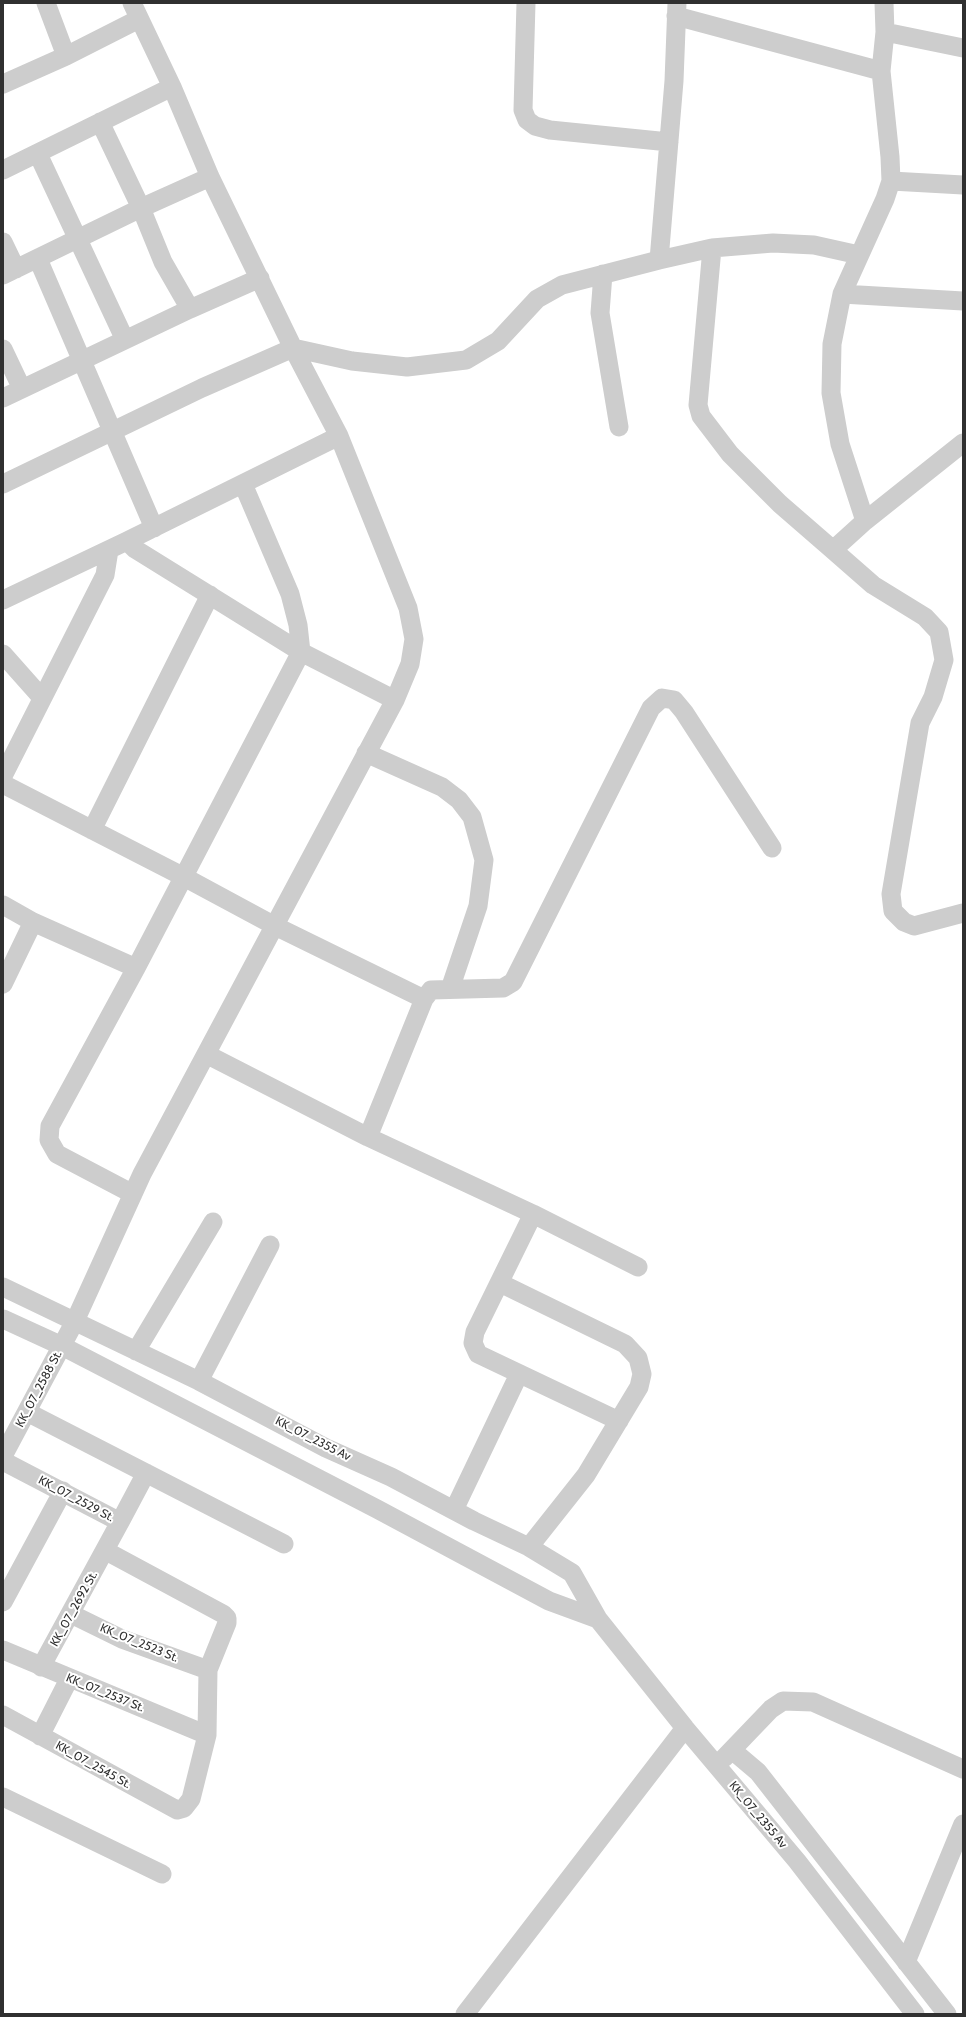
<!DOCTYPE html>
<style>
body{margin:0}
#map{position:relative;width:966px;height:2017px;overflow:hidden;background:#fff;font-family:Cabin,sans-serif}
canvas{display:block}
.frame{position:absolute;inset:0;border:4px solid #303030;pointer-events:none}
</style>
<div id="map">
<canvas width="966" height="2017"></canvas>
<div class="frame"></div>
</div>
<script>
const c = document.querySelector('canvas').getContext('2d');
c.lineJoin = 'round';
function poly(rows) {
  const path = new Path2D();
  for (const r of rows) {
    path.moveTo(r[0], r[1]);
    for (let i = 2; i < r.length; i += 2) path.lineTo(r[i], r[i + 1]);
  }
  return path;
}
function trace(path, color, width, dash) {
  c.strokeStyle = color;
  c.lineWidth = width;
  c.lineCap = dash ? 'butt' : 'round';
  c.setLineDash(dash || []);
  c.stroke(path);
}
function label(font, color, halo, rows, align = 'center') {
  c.font = font + ' Cabin,sans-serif';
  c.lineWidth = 4;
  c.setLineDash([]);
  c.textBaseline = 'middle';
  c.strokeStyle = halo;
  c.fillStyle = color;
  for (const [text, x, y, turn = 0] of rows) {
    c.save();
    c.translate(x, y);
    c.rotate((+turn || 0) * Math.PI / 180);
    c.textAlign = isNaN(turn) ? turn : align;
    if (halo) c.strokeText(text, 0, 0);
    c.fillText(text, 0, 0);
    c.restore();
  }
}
const street = poly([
 [46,3,66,56],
 [526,3,523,110,527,120,535,126,550,130,669,142],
 [676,16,881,71],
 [885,32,963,48],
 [3,84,66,56,139,19],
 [100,122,141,208,163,262,190,309],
 [38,154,125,340],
 [3,170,172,87],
 [891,181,963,185],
 [3,242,16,269],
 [712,248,773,243,814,245,859,255],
 [38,259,154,528],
 [659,260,712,248,698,405,701,416,730,454,780,504,833,550,865,521,963,443],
 [603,274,600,313,619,427],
 [3,275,141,208,210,177],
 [842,294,963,301],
 [3,349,22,389],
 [3,398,190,309,260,278],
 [3,484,202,388,293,348,352,361,407,367,466,360,498,341,537,299,562,285,659,260,674,81,677,3],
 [865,521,840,444,831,393,832,344,842,294,885,199,891,181,890,157,881,71,885,32,884,3],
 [127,541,135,549,301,652,395,700],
 [833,550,873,585,925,617,939,632,944,660,933,697,920,723,891,894,893,911,904,922,914,926,963,913],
 [3,600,127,541,339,436],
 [3,654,42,698],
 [366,753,442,787,459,800,472,817,484,860,478,906,450,989],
 [3,776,105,575,109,550],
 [3,784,184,877,275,926,424,999],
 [92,830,210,595],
 [3,905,33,922,136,968],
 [3,984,33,922],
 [206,1054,368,1137,533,1214,638,1267],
 [368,1137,424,999,431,990,503,988,513,982,651,708,662,698,674,700,684,712,772,848],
 [133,1194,57,1154,49,1140,50,1126,136,968,301,652,298,625,290,594,243,484],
 [533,1214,475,1332,473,1343,478,1354,619,1421],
 [500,1283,625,1344,638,1358,642,1374,639,1387,586,1475,529,1547],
 [3,1287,199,1381,326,1448,391,1477,474,1521,529,1547,572,1573,598,1619,685,1728,797,1861,915,2014],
 [3,1319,62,1346,377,1509,549,1601,598,1619],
 [136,1351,213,1222],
 [199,1381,270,1245],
 [27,1412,284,1544],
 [3,1456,75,1321,142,1174,395,700,410,664,414,639,408,608,339,436,293,348,210,177,172,87,132,3],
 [3,1461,120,1522,41,1667],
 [454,1510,519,1374],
 [120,1522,146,1473],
 [3,1602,63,1491],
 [71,1614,122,1639,208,1670],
 [3,1650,207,1735],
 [3,1715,177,1810,184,1808,191,1799,207,1735,208,1670,227,1623,227,1618,223,1614,106,1551],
 [40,1736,69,1679],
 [732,1750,758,1772,947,2014],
 [724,1758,771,1709,783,1701,813,1702,963,1769],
 [3,1797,162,1874],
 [906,1962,963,1824],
 [465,2014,685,1728]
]);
const streetNames = [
 ["KK_07_2588 St.",39,1389,-62],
 ["KK_07_2355 Av",313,1439,27],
 ["KK_07_2529 St.",76,1499,28],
 ["KK_07_2692 St.",74,1609,-61],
 ["KK_07_2523 St.",139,1643,22],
 ["KK_07_2537 St.",105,1693,22],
 ["KK_07_2545 St.",93,1765,29],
 ["KK_07_2355 Av",758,1815,50]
];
trace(street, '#cdcdcd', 19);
label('12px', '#303030', '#fff', streetNames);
</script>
